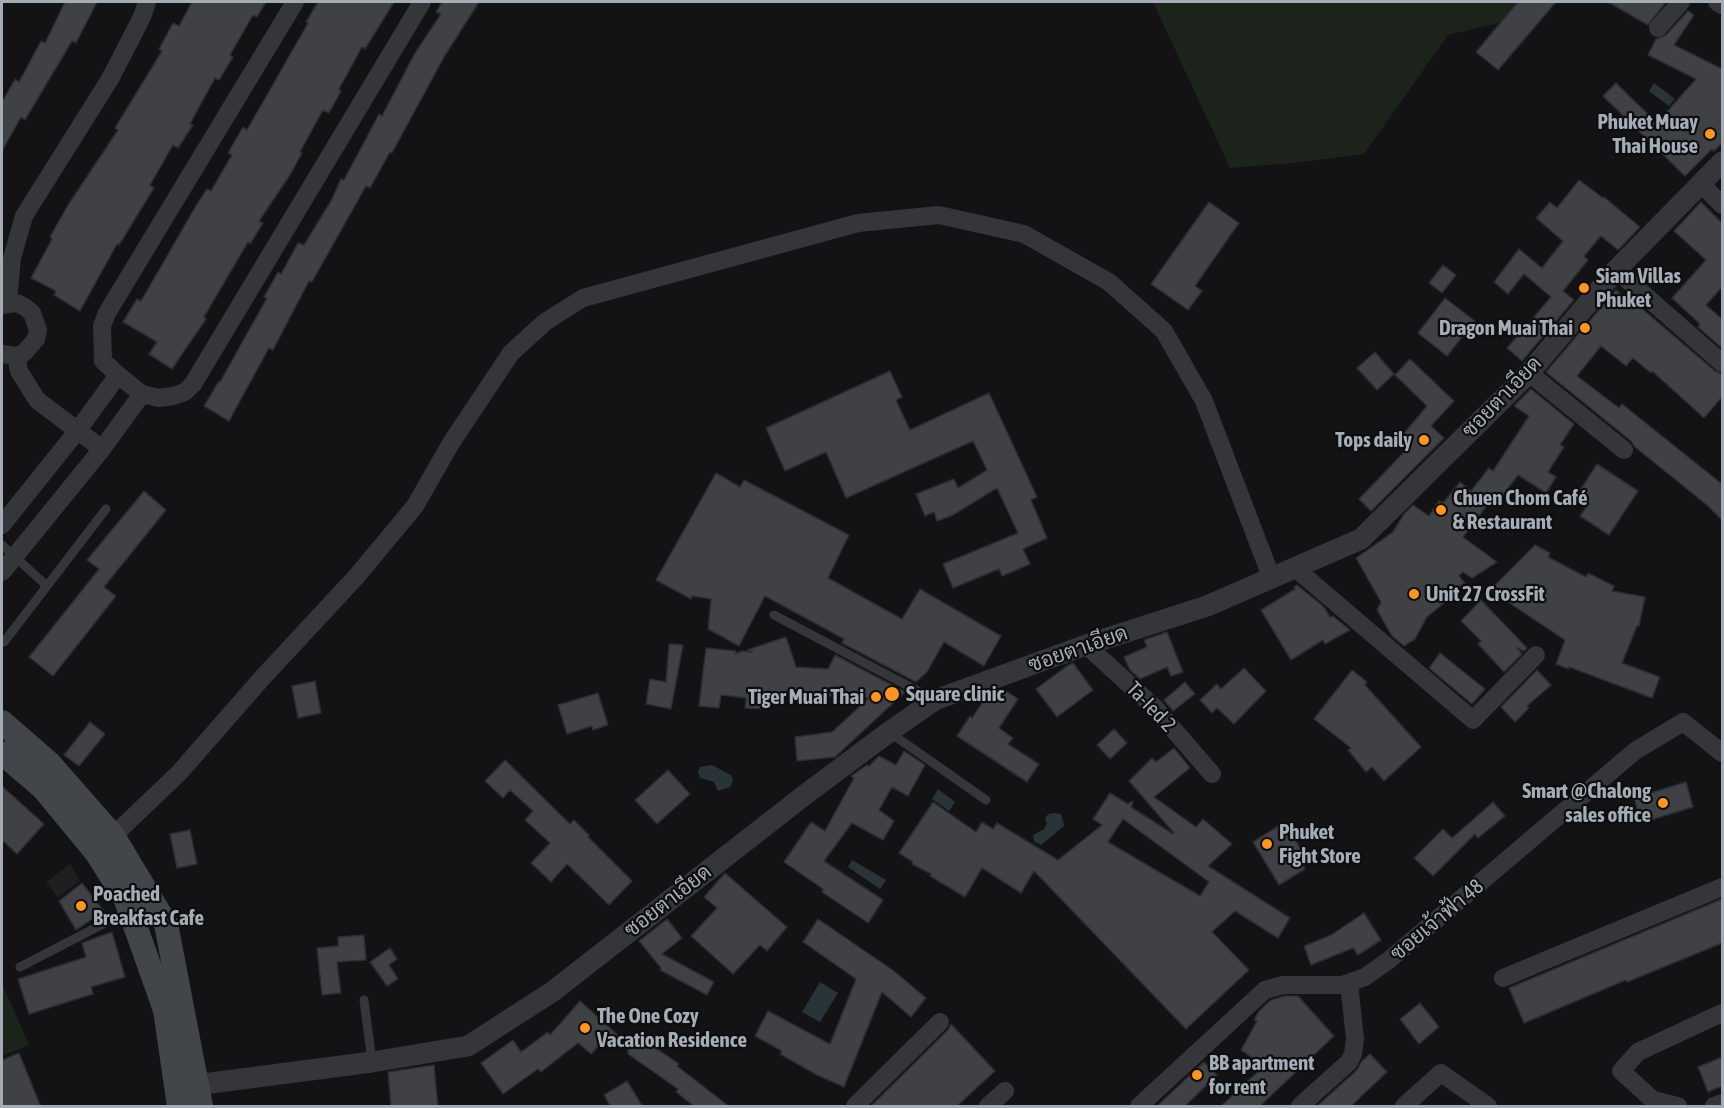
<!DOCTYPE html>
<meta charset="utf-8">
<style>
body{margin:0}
#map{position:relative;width:1724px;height:1108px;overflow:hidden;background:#131315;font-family:"Asap Condensed",sans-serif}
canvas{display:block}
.frame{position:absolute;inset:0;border:3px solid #a4acb6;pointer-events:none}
</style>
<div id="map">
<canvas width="1724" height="1108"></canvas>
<div class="frame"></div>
</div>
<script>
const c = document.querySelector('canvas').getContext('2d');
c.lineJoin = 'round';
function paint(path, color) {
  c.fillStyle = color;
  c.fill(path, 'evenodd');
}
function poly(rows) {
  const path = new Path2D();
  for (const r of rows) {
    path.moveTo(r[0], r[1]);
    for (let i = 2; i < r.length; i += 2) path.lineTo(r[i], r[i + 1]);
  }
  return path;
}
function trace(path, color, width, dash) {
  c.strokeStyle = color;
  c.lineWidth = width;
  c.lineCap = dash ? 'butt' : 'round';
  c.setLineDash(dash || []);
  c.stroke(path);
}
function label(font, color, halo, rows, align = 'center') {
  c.font = font + ' "Asap Condensed",Sarabun,sans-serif';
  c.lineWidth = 4.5;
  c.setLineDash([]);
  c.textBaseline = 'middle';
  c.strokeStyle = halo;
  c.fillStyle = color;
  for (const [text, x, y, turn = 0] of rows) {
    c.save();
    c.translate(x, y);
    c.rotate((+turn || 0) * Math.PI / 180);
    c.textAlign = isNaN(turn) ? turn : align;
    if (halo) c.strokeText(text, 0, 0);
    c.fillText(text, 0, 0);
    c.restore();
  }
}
const built = poly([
 [70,864,80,881,58,898,46,882]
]);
const green = poly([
 [1153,2,1519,2,1508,21,1448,35,1364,154,1294,163,1230,168],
 [2,983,29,1045,2,1056]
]);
const water = poly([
 [1654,83,1675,99,1669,106,1649,91],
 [712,765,731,775,733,781,730,787,718,791,714,782,700,778,698,772,700,767],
 [938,789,955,802,949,811,932,799],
 [1055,813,1061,814,1064,826,1041,845,1034,841,1033,835,1044,829,1047,823,1045,819,1048,814],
 [852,860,886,880,880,889,848,867],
 [820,982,838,993,820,1022,802,1012]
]);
const building = poly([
 [65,2,97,2,76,43,72,41,25,120,21,117,2,151,2,102,15,79,19,82,41,41,45,43,65,2],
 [192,2,266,2,257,17,253,15,230,55,233,57,219,80,215,78,190,124,193,125,178,148,173,145,150,185,154,188,119,245,117,244,80,311,54,295,56,291,31,278,52,239,50,237,68,205,118,130,115,128,162,51,159,49,173,23,179,26,192,2],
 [318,2,394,2,365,49,362,47,339,89,341,91,329,113,323,110,300,152,302,153,290,175,259,221,263,223,250,244,248,242,204,317,206,319,172,369,149,354,157,342,123,322,137,299,141,301,197,204,207,189,211,191,232,155,228,153,243,127,247,130,308,23,306,22,318,2],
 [442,2,479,2,444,57,392,153,390,152,370,188,366,186,312,282,309,281,273,350,269,348,229,421,204,406,219,381,220,382,267,298,264,297,278,272,281,274,298,243,304,245,331,201,341,179,344,180,379,114,382,116,415,53,441,14,436,12,442,2],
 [1518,2,1556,2,1498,70,1476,52,1518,2],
 [1608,2,1666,2,1648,25,1608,2],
 [1688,11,1694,15,1674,45,1722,69,1722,143,1714,151,1712,149,1685,176,1603,96,1616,83,1657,123,1696,79,1648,55,1656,39,1666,35,1688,11],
 [1579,180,1603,198,1604,197,1640,227,1618,250,1601,236,1584,256,1588,260,1563,291,1574,300,1522,361,1507,348,1551,297,1524,274,1508,294,1494,282,1519,249,1542,268,1563,241,1536,218,1550,202,1557,208,1579,180],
 [1209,202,1239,223,1195,286,1202,291,1188,310,1151,284,1209,202],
 [1701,202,1722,223,1722,287,1706,305,1722,319,1722,348,1698,327,1700,324,1672,298,1706,260,1674,231,1701,202],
 [1443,265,1456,275,1442,293,1429,283,1443,265],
 [1616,290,1626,298,1627,296,1715,371,1722,374,1722,397,1704,418,1652,371,1651,373,1633,358,1626,366,1601,346,1577,376,1619,408,1622,404,1722,484,1722,520,1708,506,1635,447,1631,441,1546,372,1616,290],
 [1445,298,1475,321,1447,356,1418,333,1445,298],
 [1375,352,1394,374,1377,390,1357,368,1375,352],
 [1410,359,1454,401,1431,426,1444,438,1371,511,1359,499,1409,447,1400,438,1427,406,1395,375,1410,359],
 [890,371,902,397,896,400,910,430,989,393,1037,497,1031,500,1047,538,1023,549,1030,564,1002,576,999,569,953,588,943,564,1018,533,997,488,953,515,937,521,934,512,925,516,916,494,954,479,958,488,987,470,973,441,846,498,826,452,785,471,766,428,890,371],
 [1531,389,1574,424,1560,445,1564,447,1548,472,1556,477,1546,493,1518,475,1496,504,1491,500,1463,537,1497,562,1472,578,1463,572,1459,576,1465,583,1455,589,1449,599,1427,617,1415,639,1404,646,1392,636,1377,610,1381,602,1356,558,1393,532,1404,514,1413,505,1429,516,1439,501,1443,503,1460,482,1471,491,1489,468,1493,471,1529,416,1514,406,1531,389],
 [1597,464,1638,491,1609,535,1580,516,1589,503,1577,495,1597,464],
 [716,473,740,487,744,480,849,535,828,578,902,619,920,589,1001,636,984,666,944,642,927,672,916,682,842,643,844,639,765,596,739,646,708,629,711,599,692,596,691,599,656,580,716,473],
 [144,491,166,510,104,587,116,596,53,676,29,657,99,569,87,560,144,491],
 [1535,545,1550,553,1548,557,1586,577,1588,573,1614,586,1612,591,1645,597,1639,626,1637,626,1622,663,1660,677,1652,698,1569,667,1569,669,1556,664,1565,640,1490,590,1535,545],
 [1297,585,1324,607,1330,617,1333,616,1350,630,1325,644,1323,640,1291,660,1261,610,1295,589,1294,587,1297,585],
 [1481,600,1527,648,1524,651,1517,648,1522,654,1504,672,1478,644,1481,641,1461,621,1481,600],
 [1167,632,1183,672,1171,676,1167,667,1140,679,1130,670,1124,657,1147,647,1144,640,1167,632],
 [786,637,796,667,828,669,835,655,905,692,835,757,797,761,795,737,832,732,869,698,773,693,765,709,745,708,746,698,721,695,719,708,699,706,706,648,736,651,735,654,742,651,752,652,747,650,786,637],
 [669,644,683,645,671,709,646,704,650,679,666,682,669,644],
 [1440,653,1485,689,1472,704,1429,668,1440,653],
 [1073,663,1093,690,1057,717,1036,689,1067,666,1073,663],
 [1244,668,1266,691,1234,724,1217,708,1212,713,1200,700,1217,684,1221,689,1244,668],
 [1352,670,1367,682,1365,685,1421,747,1384,781,1372,767,1366,772,1348,750,1351,748,1314,719,1352,670],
 [1537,670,1551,685,1527,706,1529,708,1515,722,1501,707,1537,670],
 [315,681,321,713,298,718,292,686,315,681],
 [1185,682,1195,694,1173,711,1164,700,1185,682],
 [1003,689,1018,699,999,728,1013,738,1008,744,1039,764,1027,782,957,736,970,716,972,718,988,694,1003,689],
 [598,693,608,725,593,730,592,726,567,734,558,705,598,693],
 [90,722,105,734,79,766,64,755,90,722],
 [1114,729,1127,743,1110,759,1097,745,1114,729],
 [1174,748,1190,768,1154,797,1196,827,1203,819,1232,844,1208,866,1290,918,1278,938,1235,911,1212,932,1249,970,1186,1029,1034,871,1021,893,982,868,965,897,930,876,931,874,912,864,913,862,899,853,933,802,976,832,982,822,993,829,997,823,1058,860,1102,825,1093,819,1110,793,1128,804,1132,801,1133,803,1131,807,1173,834,1174,833,1129,781,1152,758,1156,762,1174,748],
 [1123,819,1209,882,1200,896,1108,842,1123,819],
 [904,751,925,765,908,796,892,787,879,810,894,821,883,840,852,823,824,861,883,900,868,923,822,892,823,889,784,862,811,822,825,831,854,778,851,776,867,765,869,766,879,756,896,765,904,751],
 [505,760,570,824,574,820,589,835,588,837,632,881,609,905,567,864,551,882,531,863,550,843,525,820,533,811,510,790,503,798,485,781,505,760],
 [668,770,690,794,657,824,635,800,668,770],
 [1686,782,1693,807,1641,823,1634,798,1686,782],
 [2,786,44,824,17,854,2,840,2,786],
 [1493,802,1505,816,1478,838,1475,834,1433,876,1414,858,1443,829,1452,838,1493,802],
 [1285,822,1305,857,1300,860,1305,869,1279,885,1253,842,1285,822],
 [190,830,197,864,177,868,170,834,190,830],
 [725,873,787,927,767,951,760,945,733,974,691,936,717,908,704,897,725,873],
 [82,883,104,911,76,930,59,901,82,883],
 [1722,899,1722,943,1627,982,1626,980,1524,1023,1509,988,1722,899],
 [1364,913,1381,940,1358,955,1353,948,1311,965,1304,946,1331,935,1364,913],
 [667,919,682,938,662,954,714,982,707,995,660,970,661,968,639,941,667,919],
 [818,919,894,971,926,998,911,1017,882,992,844,1087,817,1075,780,1054,782,1051,755,1036,768,1011,830,1044,856,979,803,942,818,919],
 [112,932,125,977,91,987,93,994,29,1014,18,979,86,957,82,943,112,932],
 [364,935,366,960,337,962,341,993,322,995,317,948,338,946,338,937,364,935],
 [390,948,397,959,389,965,398,979,387,986,370,962,390,948],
 [1285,996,1298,996,1334,1036,1259,1107,1220,1107,1264,1066,1241,1050,1257,1021,1254,1020,1259,1011,1271,1000,1285,996],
 [580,1001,621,1038,615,1045,598,1033,603,1041,591,1054,578,1043,541,1072,538,1069,503,1094,481,1063,513,1040,521,1052,548,1032,550,1035,580,1001],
 [1420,1003,1439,1027,1419,1044,1400,1019,1420,1003],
 [951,1024,995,1071,956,1107,870,1107,948,1030,951,1024],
 [637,1035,679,1064,677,1066,730,1107,695,1107,676,1092,678,1089,628,1054,628,1048,637,1035],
 [19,1053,41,1107,2,1107,2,1060,19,1053],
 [1370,1054,1387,1072,1350,1107,1316,1107,1357,1070,1362,1061,1370,1054],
 [1722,1057,1722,1086,1708,1092,1698,1067,1722,1057],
 [1204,1062,1217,1075,1184,1107,1156,1107,1204,1062],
 [434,1065,438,1107,391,1107,388,1072,434,1065],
 [627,1081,643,1107,611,1107,604,1095,627,1081]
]);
const service = poly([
 [2,545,47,586],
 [774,615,933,699],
 [4,642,106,509],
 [889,732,986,800],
 [20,967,130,910],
 [364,1000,372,1062]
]);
const minor = poly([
 [295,2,107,313,102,326,103,361,118,375,142,394,159,398,173,396,185,392,193,384,422,2],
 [1717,2,1722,5],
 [1658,28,1681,2],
 [1701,184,1722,205],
 [1616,270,1722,363],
 [8,303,12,258,24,216,110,79,142,17,147,2],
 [2,305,17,303,25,307,32,313,38,330,36,339,24,353,16,356,2,354],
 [16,356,19,371,37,400,102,449],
 [1529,373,1624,450],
 [2,525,78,430,118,375],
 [1295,568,1473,720,1536,655],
 [2,572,102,449,142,394],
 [1086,645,1154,707,1212,774],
 [113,836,179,773,263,677,356,577,415,506,451,443,511,353,545,322,583,298,858,223,939,215,1024,234,1109,282,1164,331,1204,401,1272,579],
 [1503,978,1722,887],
 [855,1106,940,1022],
 [988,1106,1005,1091],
 [1139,1106,1265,990,1283,985,1342,985,1365,977,1389,960,1635,751,1683,722,1722,753],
 [1300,1106,1349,1062,1353,1054,1355,1039,1349,983],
 [1404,1106,1441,1073,1488,1106],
 [1678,1106,1653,1100,1621,1071,1638,1052,1722,1013],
 [1714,1106,1722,1103]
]);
const tertiary = poly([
 [180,1087,372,1062,468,1046,552,992,806,794,889,732,935,700,1086,645,1207,606,1361,539,1529,373,1616,270,1722,162]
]);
const secondary = poly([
 [2,722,49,763,113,836,166,924,201,1106],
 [2,753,44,789,96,852,126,900,165,1010,179,1106]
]);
const markers = [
 [1710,134,6,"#fb9525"],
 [1584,288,6,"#fb9525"],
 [1585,328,6,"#fb9525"],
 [1424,440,6,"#fb9525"],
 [1441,510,6,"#fb9525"],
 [1414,594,6,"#fb9525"],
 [892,694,8,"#fb9525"],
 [876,697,6,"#fb9525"],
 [1663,803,6,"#fb9525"],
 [1267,844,6,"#fb9525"],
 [81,906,6,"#fb9525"],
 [585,1028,6,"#fb9525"],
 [1197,1075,6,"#fb9525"]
];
const poiNames = [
 ["Phuket Muay",1698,122,"right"],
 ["Thai House",1698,146,"right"],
 ["Siam Villas",1596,276],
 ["Phuket",1596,300],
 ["Dragon Muai Thai",1573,328,"right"],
 ["Tops daily",1412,440,"right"],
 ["Chuen Chom Café",1453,498],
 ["& Restaurant",1453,522],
 ["Unit 27 CrossFit",1426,594],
 ["Square clinic",906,694],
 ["Tiger Muai Thai",864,697,"right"],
 ["Smart @Chalong",1651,791,"right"],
 ["sales office",1651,815,"right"],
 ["Phuket",1279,832],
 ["Fight Store",1279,856],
 ["Poached",93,894],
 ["Breakfast Cafe",93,918],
 ["The One Cozy",597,1016],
 ["Vacation Residence",597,1040],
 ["BB apartment",1209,1063],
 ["for rent",1209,1087]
];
const streetNames = [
 ["ซอยตาเอียด",1502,397,-46],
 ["ซอยตาเอียด",1078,649,-19],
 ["Ta-Ied 2",1151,707,46],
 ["ซอยตาเอียด",668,901,-38],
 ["ซอยเจ้าฟ้า 48",1437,920,-40]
];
paint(built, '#1f1f22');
paint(green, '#1b231b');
paint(water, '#293439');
paint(building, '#3f4145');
trace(building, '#2d2d31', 1.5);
trace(service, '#34363a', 9);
trace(minor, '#34363a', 18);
trace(tertiary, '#34363a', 21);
trace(secondary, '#42454a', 24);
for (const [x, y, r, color] of markers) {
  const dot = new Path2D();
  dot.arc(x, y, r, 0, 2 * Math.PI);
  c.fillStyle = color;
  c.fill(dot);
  trace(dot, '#0e0e10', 2);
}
label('bold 21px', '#a4acb6', '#0e0e10', poiNames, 'left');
label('21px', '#a4acb6', '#0e0e10', streetNames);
</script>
